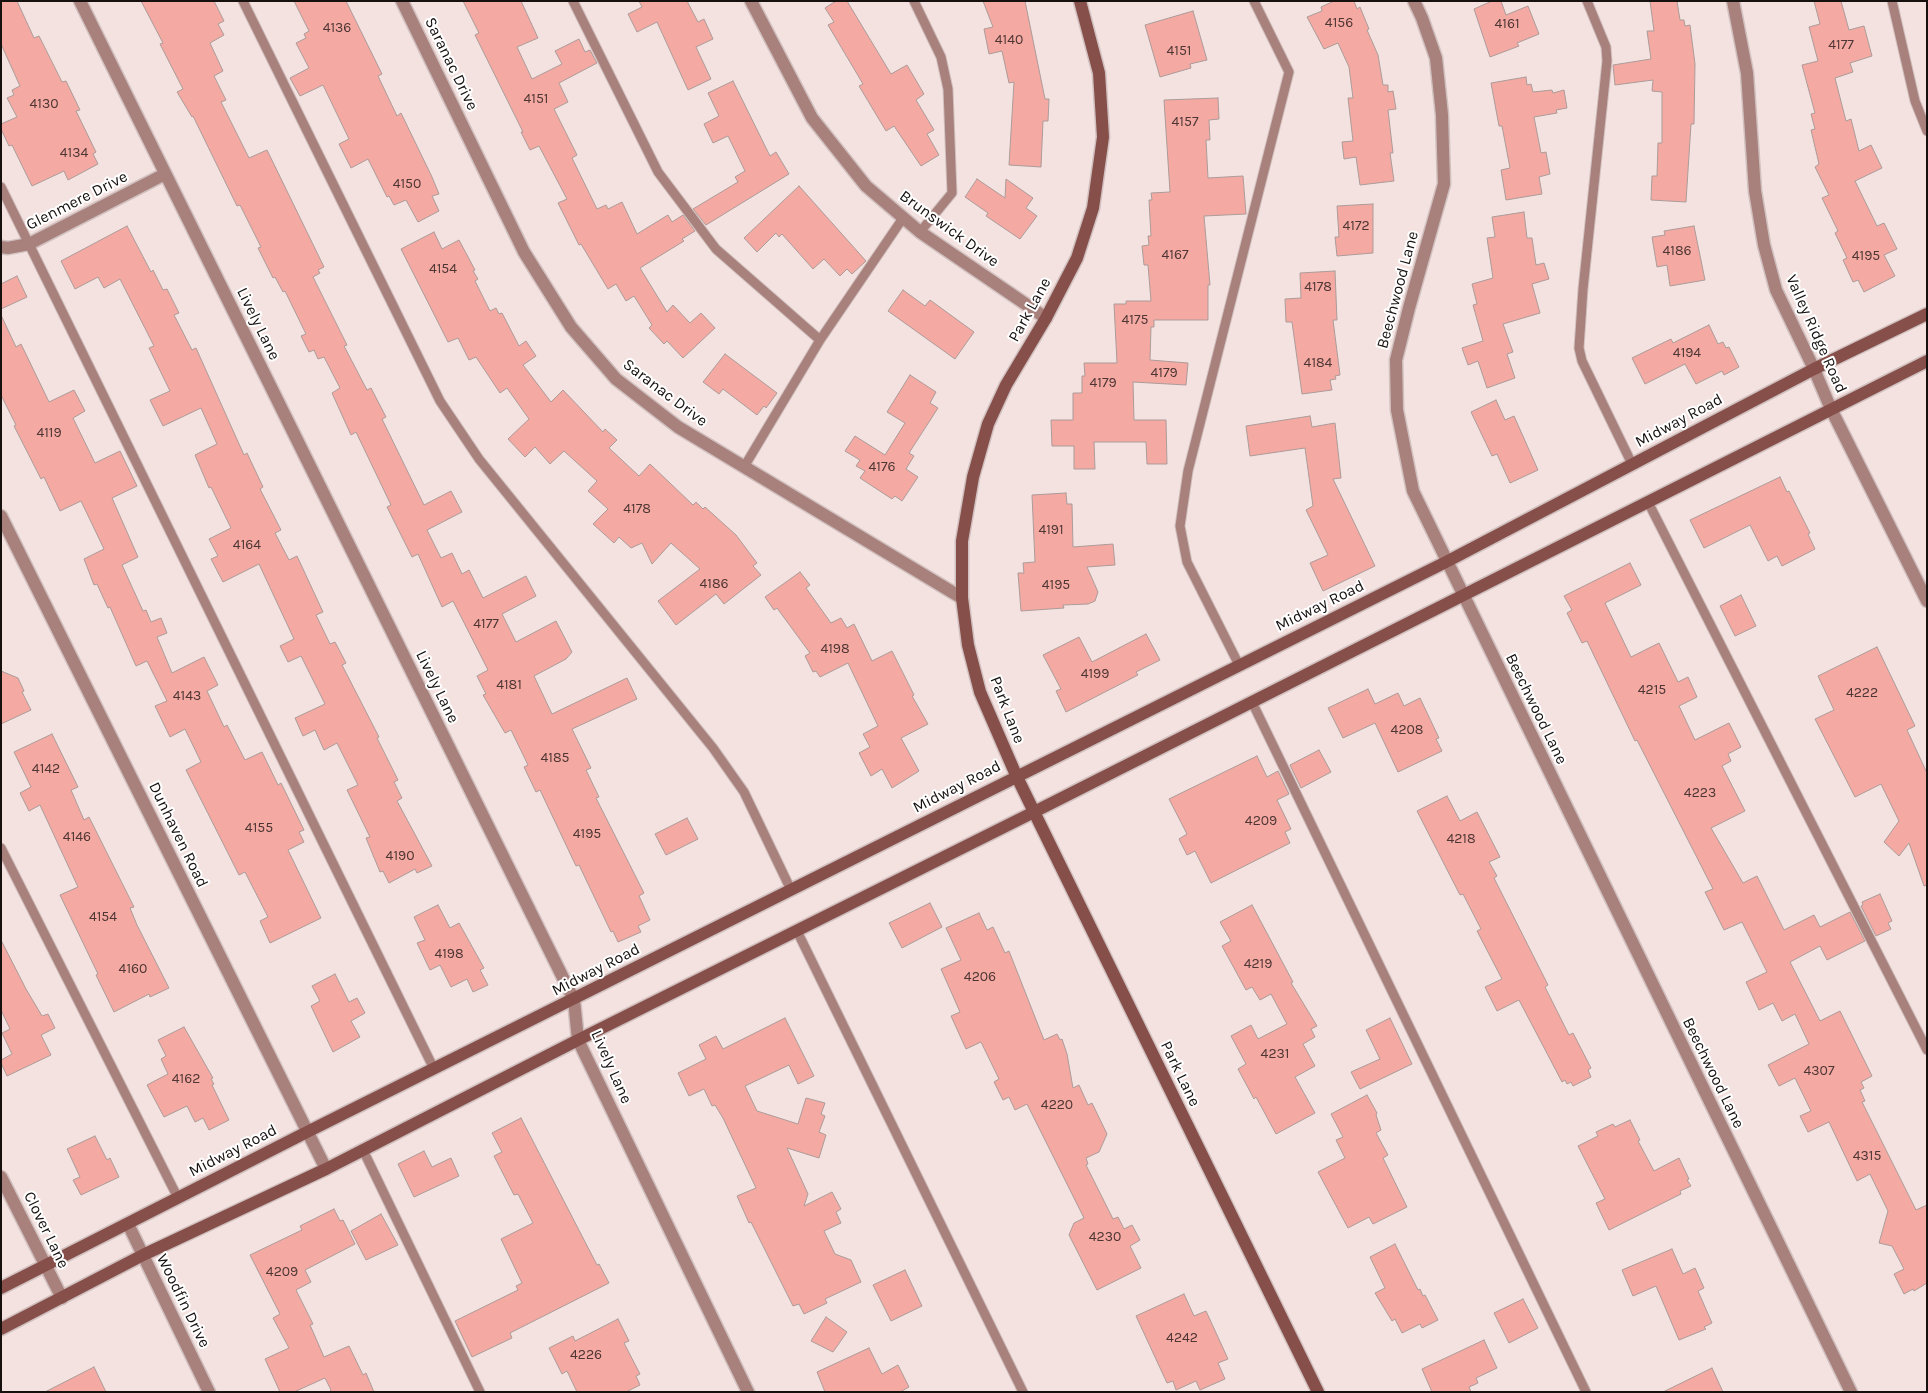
<!DOCTYPE html>
<style>
body{margin:0}
#map{position:relative;width:1928px;height:1393px;overflow:hidden;background:#f4e2e0;font-family:Karla,sans-serif}
canvas{display:block}
.frame{position:absolute;inset:0;border:2px solid #16100f;pointer-events:none}
</style>
<div id="map">
<canvas width="1928" height="1393"></canvas>
<div class="frame"></div>
</div>
<script>
const c = document.querySelector('canvas').getContext('2d');
c.lineJoin = 'round';
function paint(path, color) {
  c.fillStyle = color;
  c.fill(path, 'evenodd');
}
function poly(rows) {
  const path = new Path2D();
  for (const r of rows) {
    path.moveTo(r[0], r[1]);
    for (let i = 2; i < r.length; i += 2) path.lineTo(r[i], r[i + 1]);
  }
  return path;
}
function trace(path, color, width, dash) {
  c.strokeStyle = color;
  c.lineWidth = width;
  c.lineCap = dash ? 'butt' : 'round';
  c.setLineDash(dash || []);
  c.stroke(path);
}
function label(font, color, halo, rows, align = 'center') {
  c.font = font + ' Karla,sans-serif';
  c.lineWidth = 4;
  c.setLineDash([]);
  c.textBaseline = 'middle';
  c.strokeStyle = halo;
  c.fillStyle = color;
  for (const [text, x, y, turn = 0] of rows) {
    c.save();
    c.translate(x, y);
    c.rotate((+turn || 0) * Math.PI / 180);
    c.textAlign = isNaN(turn) ? turn : align;
    if (halo) c.strokeText(text, 0, 0);
    c.fillText(text, 0, 0);
    c.restore();
  }
}
const building = poly([
 [1,1,17,1,34,38,39,36,62,82,66,81,80,110,76,111,96,152,93,154,98,164,68,180,64,171,32,186,12,145,9,146,1,129,1,124,17,117,7,98,14,95,12,90,20,86,1,44,1,1],
 [141,1,214,1,224,21,218,24,224,35,210,43,223,71,214,76,226,100,221,102,249,158,267,150,324,267,318,270,320,273,313,277,347,345,344,346,367,390,371,388,386,417,382,419,424,505,451,491,462,512,427,530,441,558,452,553,462,574,469,570,483,598,526,576,536,596,502,614,516,642,556,621,572,652,566,659,534,676,552,714,627,678,637,699,572,729,591,768,586,770,599,797,596,798,644,893,639,896,650,920,638,926,641,932,618,942,613,931,611,932,579,865,576,866,540,790,536,792,524,767,528,765,511,730,505,733,483,695,486,694,477,676,488,670,453,601,442,607,418,554,412,557,387,507,391,505,356,432,351,435,332,393,340,388,324,357,318,359,314,350,309,352,301,336,306,334,285,291,283,292,275,277,273,278,258,248,261,247,240,205,237,206,193,116,192,117,177,92,183,89,160,44,163,43,141,1],
 [294,1,346,1,382,74,378,76,397,116,401,113,432,177,439,194,432,196,439,211,418,222,406,200,394,205,389,196,387,197,368,159,351,168,339,144,349,139,323,85,300,96,290,78,309,68,296,43,306,38,304,34,309,31,294,1],
 [463,1,521,1,538,38,517,47,532,79,562,64,555,51,579,39,585,52,590,50,597,63,559,83,568,102,554,109,577,155,572,158,597,209,606,205,608,209,622,202,637,234,668,215,672,222,683,215,695,231,682,239,684,241,640,268,667,312,673,305,690,323,701,313,715,328,683,358,667,341,664,344,649,328,652,325,634,296,626,301,616,284,608,289,581,244,579,245,558,203,567,199,539,146,530,150,521,132,523,132,475,35,479,33,463,1],
 [639,1,687,1,698,22,704,19,713,39,696,47,711,79,688,90,657,22,637,32,628,14,642,7,639,1],
 [836,1,847,1,891,74,907,65,924,94,916,100,934,130,927,134,939,155,921,166,894,126,886,131,859,86,863,84,828,25,834,22,825,8,836,1],
 [983,1,1025,1,1045,99,1049,99,1048,121,1043,121,1041,167,1009,165,1014,82,1009,83,1002,51,989,54,984,29,993,27,983,1],
 [1334,1,1354,1,1357,9,1360,7,1369,29,1367,30,1378,55,1383,85,1388,85,1388,92,1393,91,1396,109,1388,110,1393,153,1390,153,1394,181,1360,185,1356,157,1344,159,1342,142,1353,141,1348,98,1353,98,1349,67,1338,43,1324,49,1307,17,1322,11,1321,7,1334,1],
 [1492,1,1501,1,1506,15,1528,6,1539,34,1517,43,1519,46,1490,57,1474,9,1492,1],
 [1650,1,1677,1,1680,20,1684,20,1685,26,1690,25,1695,64,1694,124,1691,124,1686,202,1651,200,1652,176,1657,176,1658,143,1662,143,1662,92,1652,91,1653,80,1615,85,1613,65,1651,59,1647,31,1654,31,1650,1],
 [1814,1,1841,1,1849,30,1864,26,1872,56,1850,63,1853,72,1835,78,1846,121,1851,119,1859,151,1871,145,1882,168,1855,181,1877,226,1884,223,1897,249,1884,255,1895,276,1864,292,1858,280,1853,282,1843,260,1847,258,1835,233,1838,231,1822,198,1829,195,1815,167,1819,164,1811,130,1815,129,1811,114,1815,113,1802,65,1818,61,1809,27,1820,24,1814,1],
 [1193,11,1207,60,1190,64,1191,68,1160,77,1145,25,1193,11],
 [1526,77,1527,85,1531,84,1533,92,1552,90,1553,93,1564,90,1567,108,1556,110,1557,113,1534,117,1541,153,1546,152,1550,174,1539,177,1542,194,1506,200,1501,170,1510,168,1502,126,1499,126,1491,83,1526,77],
 [733,81,770,156,776,152,789,174,706,225,693,209,738,182,735,177,745,171,728,136,713,143,704,124,719,116,708,93,733,81],
 [1218,98,1219,119,1209,120,1210,140,1206,140,1208,178,1243,176,1246,214,1204,216,1210,285,1208,285,1208,320,1154,320,1154,327,1151,327,1150,360,1188,363,1186,385,1133,382,1134,420,1166,420,1167,464,1147,464,1146,442,1094,442,1095,469,1074,469,1074,446,1052,446,1051,420,1073,420,1073,393,1082,393,1082,376,1085,376,1084,363,1117,363,1114,304,1126,304,1126,301,1151,301,1148,265,1144,265,1142,246,1149,245,1148,236,1151,236,1149,200,1152,200,1151,193,1170,192,1164,100,1218,98],
 [977,179,1005,198,1006,179,1033,198,1026,208,1037,216,1020,239,986,216,988,213,965,197,977,179],
 [799,186,866,261,852,274,847,269,840,276,824,259,813,269,782,234,779,237,776,233,757,252,744,238,799,186],
 [1373,204,1373,253,1337,256,1335,237,1339,237,1337,206,1373,204],
 [1524,212,1527,238,1532,238,1536,265,1544,263,1549,279,1532,284,1540,313,1503,324,1513,352,1507,354,1515,378,1487,388,1478,361,1468,365,1462,348,1483,341,1473,305,1477,304,1472,284,1493,278,1487,238,1495,237,1492,217,1524,212],
 [127,226,151,272,153,270,163,290,167,289,179,313,174,315,192,350,196,348,244,455,247,453,263,487,260,489,281,530,275,533,289,560,297,556,323,612,316,615,330,644,335,642,346,663,342,665,379,737,377,738,398,780,394,782,402,798,397,801,432,866,417,873,415,869,389,883,383,871,380,872,366,838,370,837,347,790,358,785,337,743,324,750,315,730,303,736,295,718,325,704,301,656,288,662,280,646,294,639,259,564,223,582,211,559,218,556,209,539,231,528,211,487,209,488,195,455,217,444,201,408,163,426,150,400,170,391,149,348,154,346,120,279,104,288,98,277,75,289,61,261,127,226],
 [1694,226,1705,280,1670,286,1667,265,1657,267,1652,237,1665,235,1664,231,1694,226],
 [434,232,442,249,459,240,475,270,473,271,478,279,475,281,490,311,496,308,499,314,502,313,519,346,526,341,536,356,523,365,551,402,563,390,603,432,605,429,617,440,609,448,639,476,650,464,693,505,696,502,703,509,705,507,736,535,757,563,753,566,761,575,724,604,716,594,676,625,658,601,700,569,671,543,652,564,642,543,631,548,619,537,614,543,593,524,608,509,588,491,597,481,564,451,550,464,535,447,525,457,508,439,529,419,507,388,500,393,476,357,469,360,458,338,448,342,401,249,434,232],
 [1335,271,1337,320,1333,320,1340,375,1335,376,1336,379,1330,380,1332,390,1302,394,1292,322,1286,322,1285,299,1301,298,1300,273,1335,271],
 [17,276,27,297,1,309,1,284,17,276],
 [903,290,925,306,930,300,974,332,955,359,888,311,903,290],
 [1,315,16,347,21,344,49,402,74,390,85,411,73,418,95,463,120,451,137,486,112,498,138,557,122,565,143,611,146,610,151,622,161,618,167,633,157,637,172,673,204,657,218,685,207,691,224,727,227,725,245,760,262,752,278,785,281,783,304,830,299,832,304,842,288,850,321,918,270,943,260,921,268,917,245,872,239,875,186,770,201,762,185,729,170,737,155,706,167,701,147,661,136,666,110,607,108,608,97,584,94,585,84,559,104,549,81,501,60,511,44,477,41,479,14,426,16,425,1,395,1,315],
 [1709,325,1718,344,1723,342,1726,348,1729,347,1739,367,1724,375,1722,371,1696,384,1685,364,1645,384,1632,358,1671,339,1673,343,1709,325],
 [725,354,777,393,766,408,764,406,757,415,723,389,719,394,703,382,725,354],
 [910,375,936,392,930,403,938,408,909,453,914,456,906,469,918,477,902,501,895,496,892,499,860,478,865,471,856,466,860,460,845,451,855,436,885,455,905,423,887,412,910,375],
 [1496,400,1505,420,1514,416,1538,470,1510,483,1497,454,1492,456,1471,412,1496,400],
 [1310,416,1312,427,1335,423,1341,478,1333,479,1375,566,1323,591,1310,563,1328,555,1306,510,1313,506,1305,448,1250,456,1246,426,1310,416],
 [1780,477,1787,492,1789,491,1810,533,1808,534,1815,549,1782,566,1777,556,1768,561,1750,525,1704,548,1690,520,1780,477],
 [1066,493,1067,504,1072,504,1073,547,1113,544,1115,565,1087,567,1098,592,1095,601,1088,604,1063,605,1064,608,1021,611,1018,573,1024,573,1023,563,1035,562,1032,495,1066,493],
 [1630,563,1641,585,1605,603,1631,657,1659,643,1678,682,1688,677,1697,697,1679,706,1695,740,1729,723,1741,747,1728,754,1731,761,1722,766,1745,811,1711,828,1743,883,1757,876,1784,930,1814,915,1820,927,1850,912,1865,941,1827,960,1820,946,1790,962,1820,1021,1840,1011,1872,1076,1861,1082,1864,1088,1860,1090,1865,1101,1862,1102,1916,1210,1927,1205,1927,1283,1914,1291,1913,1289,1904,1294,1894,1274,1904,1269,1892,1246,1879,1243,1888,1211,1870,1174,1857,1181,1829,1122,1808,1132,1800,1116,1811,1111,1795,1078,1779,1086,1768,1065,1809,1044,1795,1014,1782,1021,1773,1003,1759,1010,1746,982,1767,972,1742,922,1724,930,1705,892,1713,889,1637,740,1635,741,1587,641,1582,643,1567,613,1572,610,1564,596,1630,563],
 [800,572,810,585,806,588,831,623,841,618,847,628,854,624,872,661,892,651,914,695,912,696,928,724,901,738,919,771,892,788,882,769,871,776,859,753,870,747,863,734,878,726,848,663,820,677,816,671,813,672,805,656,810,653,777,608,774,610,765,597,800,572],
 [1741,595,1756,626,1735,636,1720,606,1741,595],
 [1146,634,1160,660,1136,672,1138,675,1066,712,1056,691,1061,689,1043,655,1079,637,1092,662,1146,634],
 [1877,647,1915,726,1907,730,1927,773,1927,885,1924,886,1909,843,1899,856,1884,842,1899,821,1881,784,1855,797,1815,719,1834,710,1818,676,1877,647],
 [1,671,18,678,24,691,22,692,31,710,1,724,1,671],
 [1368,689,1375,704,1398,693,1404,706,1420,698,1439,738,1436,739,1442,751,1398,772,1375,723,1343,738,1328,708,1368,689],
 [52,734,78,787,71,790,84,820,89,817,134,907,130,908,137,925,169,988,150,997,149,994,114,1012,96,975,98,974,60,895,78,887,40,805,29,811,20,793,31,787,14,752,52,734],
 [1319,750,1331,772,1301,788,1290,765,1319,750],
 [1257,756,1267,777,1278,771,1289,794,1277,800,1291,829,1285,832,1290,843,1211,883,1195,851,1187,855,1179,839,1187,834,1169,799,1257,756],
 [1447,796,1460,821,1477,812,1500,857,1489,862,1497,876,1494,878,1548,985,1545,987,1569,1035,1573,1033,1591,1068,1588,1070,1591,1077,1573,1086,1571,1082,1567,1084,1565,1080,1562,1082,1519,1000,1497,1011,1485,987,1502,979,1477,931,1481,929,1463,894,1460,895,1417,811,1447,796],
 [687,818,698,839,666,855,655,834,687,818],
 [1880,894,1892,921,1888,923,1891,929,1876,936,1861,906,1863,905,1862,902,1880,894],
 [930,903,942,927,902,948,889,923,930,903],
 [438,905,450,928,459,923,484,968,480,970,488,985,473,992,467,979,451,987,440,965,430,970,417,943,425,940,414,917,438,905],
 [1252,905,1293,982,1291,983,1317,1026,1311,1029,1315,1037,1303,1044,1315,1066,1295,1077,1315,1113,1276,1134,1256,1097,1254,1099,1238,1069,1246,1064,1231,1036,1251,1025,1258,1039,1287,1024,1271,994,1260,1000,1252,987,1246,990,1222,946,1231,941,1220,922,1252,905],
 [979,913,987,930,993,927,1005,953,1009,951,1044,1040,1057,1034,1060,1040,1062,1039,1067,1054,1073,1088,1079,1085,1088,1105,1092,1103,1107,1134,1099,1152,1086,1158,1088,1164,1086,1165,1113,1219,1118,1217,1124,1229,1132,1225,1140,1240,1130,1246,1141,1268,1097,1290,1069,1235,1074,1223,1084,1218,1027,1104,1015,1110,1009,1097,1003,1100,994,1082,999,1079,981,1042,966,1049,951,1016,960,1012,941,969,961,960,946,928,979,913],
 [1,940,26,989,42,1016,48,1014,55,1028,41,1035,51,1055,7,1076,1,1063,1,1060,12,1054,2,1033,10,1029,1,1010,1,940],
 [335,974,349,1002,357,998,365,1013,351,1021,360,1037,333,1052,311,1006,320,1001,312,986,335,974],
 [785,1018,814,1076,798,1084,789,1065,745,1086,757,1111,798,1124,806,1098,825,1103,821,1114,825,1116,819,1132,826,1135,819,1158,787,1148,808,1194,804,1206,832,1192,841,1209,836,1212,841,1223,824,1231,835,1254,851,1260,861,1282,825,1299,827,1303,804,1314,799,1304,793,1306,751,1222,749,1223,737,1196,756,1188,723,1118,715,1105,712,1106,704,1089,689,1096,678,1073,706,1059,699,1045,716,1036,723,1049,785,1018],
 [1390,1018,1412,1064,1360,1089,1351,1072,1380,1059,1366,1030,1390,1018],
 [184,1027,213,1078,211,1079,214,1084,212,1085,229,1120,209,1130,203,1118,195,1122,187,1106,164,1117,147,1085,168,1074,161,1059,166,1056,158,1040,184,1027],
 [1367,1095,1377,1113,1376,1115,1381,1130,1376,1133,1388,1155,1383,1158,1407,1207,1373,1224,1369,1217,1348,1228,1318,1172,1345,1158,1336,1140,1343,1137,1331,1114,1367,1095],
 [521,1118,597,1265,599,1264,609,1283,510,1333,512,1338,472,1357,455,1321,518,1290,516,1286,522,1283,501,1239,533,1223,518,1194,514,1195,494,1156,502,1152,492,1133,521,1118],
 [1630,1120,1640,1140,1638,1141,1654,1171,1679,1158,1689,1179,1687,1180,1691,1186,1680,1191,1681,1194,1609,1230,1596,1203,1605,1199,1578,1146,1598,1136,1596,1132,1613,1124,1615,1127,1630,1120],
 [95,1136,107,1160,110,1158,119,1177,81,1195,73,1180,80,1177,67,1149,95,1136],
 [424,1151,432,1167,451,1158,459,1176,414,1197,398,1164,424,1151],
 [334,1209,340,1221,343,1220,355,1244,305,1270,311,1282,296,1290,313,1324,310,1325,324,1357,349,1346,363,1375,366,1373,374,1392,329,1392,331,1390,325,1378,294,1392,280,1392,265,1359,289,1348,273,1318,280,1314,250,1255,302,1230,300,1226,334,1209],
 [381,1214,398,1245,366,1260,351,1231,381,1214],
 [1395,1244,1418,1290,1420,1289,1423,1296,1425,1295,1438,1320,1422,1328,1420,1324,1402,1333,1395,1319,1392,1321,1375,1293,1385,1288,1370,1257,1395,1244],
 [1672,1249,1683,1274,1695,1268,1704,1288,1698,1291,1712,1323,1704,1327,1706,1329,1679,1340,1656,1286,1633,1296,1622,1270,1672,1249],
 [905,1270,922,1306,891,1321,873,1285,905,1270],
 [1184,1294,1194,1316,1206,1311,1228,1359,1218,1363,1225,1379,1200,1390,1196,1381,1176,1390,1173,1381,1167,1383,1136,1316,1184,1294],
 [1523,1299,1538,1328,1509,1343,1494,1313,1523,1299],
 [826,1317,847,1332,833,1352,811,1341,826,1317],
 [618,1319,629,1341,624,1343,640,1374,636,1376,640,1385,626,1392,577,1392,567,1371,562,1374,549,1348,573,1336,575,1341,618,1319],
 [1484,1340,1497,1368,1476,1378,1478,1383,1469,1387,1471,1392,1432,1392,1422,1369,1484,1340],
 [869,1348,882,1374,898,1365,909,1387,900,1392,825,1392,817,1372,869,1348],
 [94,1367,106,1392,45,1392,94,1367],
 [1712,1368,1723,1392,1663,1392,1712,1368]
]);
const lane = poly([
 [243,1,440,401,479,459,713,748,744,792,791,890],
 [573,1,658,172,716,249,820,340,903,218],
 [914,1,941,57,948,89,952,193,920,232],
 [1587,1,1606,47,1607,61,1583,289,1579,348,1582,361,1632,464],
 [1892,1,1915,101,1927,131],
 [1,187,434,1069],
 [744,467,820,340],
 [1648,502,1927,1050],
 [1239,665,1187,562,1180,526,1188,471,1289,72,1254,1],
 [1252,702,1586,1392],
 [1,848,178,1198],
 [797,931,1023,1392],
 [363,1150,480,1392]
]);
const street = poly([
 [80,1,574,1000,578,1040,748,1392],
 [402,1,524,252,571,327,616,379,678,427,962,598],
 [751,1,812,118,866,186,920,232,1046,318],
 [1414,1,1422,18,1436,58,1442,115,1444,184,1409,308,1396,360,1397,410,1413,491,1851,1392],
 [1733,1,1747,73,1755,191,1764,245,1776,290,1814,369,1831,409,1927,601],
 [1,247,8,248,29,244,165,174],
 [1,516,326,1169],
 [1,1177,62,1298],
 [128,1224,209,1392]
]);
const secondary = poly([
 [1080,1,1099,73,1103,137,1093,208,1077,258,1046,318,1006,385,988,424,973,477,962,541,962,598,968,645,980,692,1016,775,1318,1392],
 [1,1288,307,1132,1446,562,1814,369,1927,314],
 [1,1329,143,1255,326,1169,578,1040,1034,812,1927,361]
]);
const numberNames = [
 ["4156",1339,23],
 ["4161",1507,24],
 ["4136",337,28],
 ["4140",1009,40],
 ["4177",1841,45],
 ["4151",1179,51],
 ["4151",536,99],
 ["4130",44,104],
 ["4157",1185,122],
 ["4134",74,153],
 ["4150",407,184],
 ["4172",1356,226],
 ["4186",1677,251],
 ["4167",1175,255],
 ["4195",1866,256],
 ["4154",443,269],
 ["4178",1318,287],
 ["4175",1135,320],
 ["4194",1687,353],
 ["4184",1318,363],
 ["4179",1164,373],
 ["4179",1103,383],
 ["4119",49,433],
 ["4176",882,467],
 ["4178",637,509],
 ["4191",1051,530],
 ["4164",247,545],
 ["4186",714,584],
 ["4195",1056,585],
 ["4177",486,624],
 ["4198",835,649],
 ["4199",1095,674],
 ["4181",509,685],
 ["4215",1652,690],
 ["4222",1862,693],
 ["4143",187,696],
 ["4208",1407,730],
 ["4185",555,758],
 ["4142",46,769],
 ["4223",1700,793],
 ["4209",1261,821],
 ["4155",259,828],
 ["4195",587,834],
 ["4146",77,837],
 ["4218",1461,839],
 ["4190",400,856],
 ["4154",103,917],
 ["4198",449,954],
 ["4219",1258,964],
 ["4160",133,969],
 ["4206",980,977],
 ["4231",1275,1054],
 ["4307",1819,1071],
 ["4162",186,1079],
 ["4220",1057,1105],
 ["4315",1867,1156],
 ["4230",1105,1237],
 ["4209",282,1272],
 ["4242",1182,1338],
 ["4226",586,1355]
];
const streetNames = [
 ["Saranac Drive",451,64,64],
 ["Glenmere Drive",77,201,-27],
 ["Brunswick Drive",949,229,36],
 ["Beechwood Lane",1398,290,-75],
 ["Park Lane",1030,310,-61],
 ["Lively Lane",258,324,64],
 ["Valley Ridge Road",1816,334,66],
 ["Saranac Drive",665,393,37],
 ["Midway Road",1679,421,-28],
 ["Midway Road",1320,606,-26],
 ["Lively Lane",437,687,64],
 ["Beechwood Lane",1536,709,64],
 ["Park Lane",1007,710,69],
 ["Midway Road",957,787,-27],
 ["Dunhaven Road",178,835,64],
 ["Midway Road",596,970,-27],
 ["Lively Lane",611,1067,66],
 ["Beechwood Lane",1713,1073,64],
 ["Park Lane",1180,1074,64],
 ["Midway Road",233,1151,-27],
 ["Clover Lane",46,1230,64],
 ["Woodfin Drive",183,1301,64]
];
paint(building, '#f4a9a2');
trace(building, '#ab9b99', 1);
trace(lane, '#d0c0bf', 11);
trace(street, '#d0c0bf', 15);
trace(secondary, '#d0c0bf', 15);
trace(lane, '#a8807c', 9);
trace(street, '#a8807c', 12);
trace(secondary, '#864f4a', 12);
label('14px', '#4e3634', null, numberNames);
label('16px', '#16100f', '#fff', streetNames);
</script>
